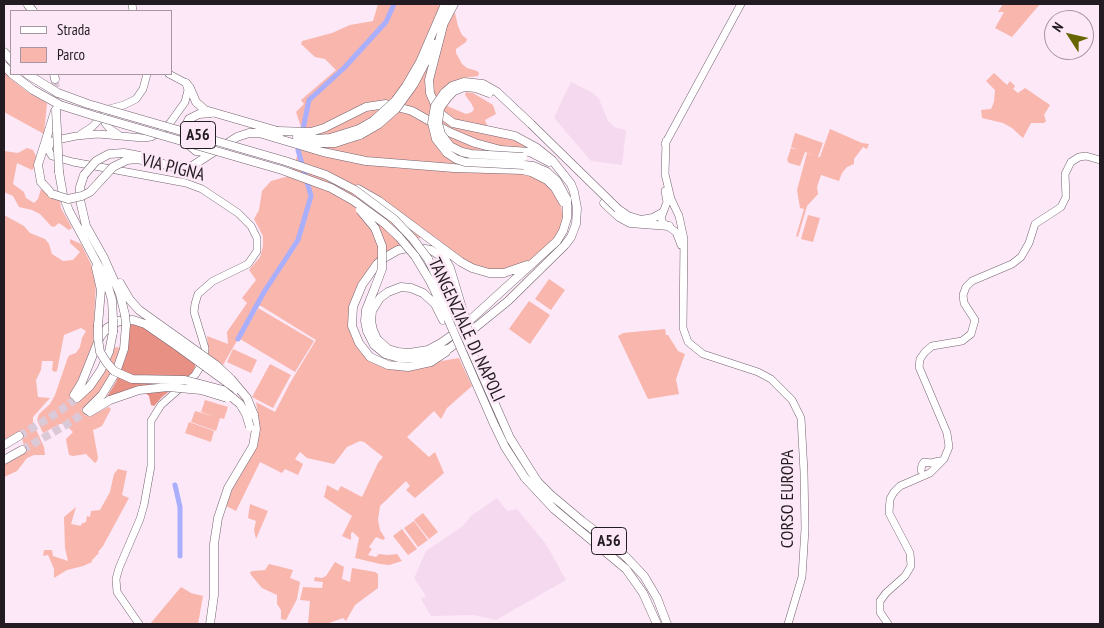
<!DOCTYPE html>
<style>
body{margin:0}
#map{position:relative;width:1104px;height:628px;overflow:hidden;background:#fce8f7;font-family:"PT Sans Narrow",sans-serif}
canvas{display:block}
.frame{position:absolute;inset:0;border:5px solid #221b21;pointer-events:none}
.legend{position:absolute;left:10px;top:10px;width:162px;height:65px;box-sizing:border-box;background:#fce8f7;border:1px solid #a596a1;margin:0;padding:6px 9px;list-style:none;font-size:15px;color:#221b21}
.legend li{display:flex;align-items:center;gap:10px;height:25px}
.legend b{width:25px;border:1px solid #a596a1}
.north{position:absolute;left:1044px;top:10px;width:50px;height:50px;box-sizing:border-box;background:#fce8f7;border:1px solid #a596a1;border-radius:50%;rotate:305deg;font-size:14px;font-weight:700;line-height:20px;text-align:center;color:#221b21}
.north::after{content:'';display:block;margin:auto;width:18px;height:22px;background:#666500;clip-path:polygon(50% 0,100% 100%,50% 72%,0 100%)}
</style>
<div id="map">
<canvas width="1104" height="628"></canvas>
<div class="frame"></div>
<ul class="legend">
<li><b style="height:6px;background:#fff"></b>Strada</li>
<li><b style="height:14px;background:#f9b6ad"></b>Parco</li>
</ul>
<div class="north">N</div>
</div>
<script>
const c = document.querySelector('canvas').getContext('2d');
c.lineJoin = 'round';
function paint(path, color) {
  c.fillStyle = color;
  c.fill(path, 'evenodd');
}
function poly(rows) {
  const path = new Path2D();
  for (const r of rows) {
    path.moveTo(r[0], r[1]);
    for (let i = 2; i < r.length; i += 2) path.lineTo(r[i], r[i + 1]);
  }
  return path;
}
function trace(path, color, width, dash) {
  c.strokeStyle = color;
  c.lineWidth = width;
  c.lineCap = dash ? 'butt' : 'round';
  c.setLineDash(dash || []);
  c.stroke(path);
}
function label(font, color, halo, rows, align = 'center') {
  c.font = font + ' "PT Sans Narrow",sans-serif';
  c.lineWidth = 5;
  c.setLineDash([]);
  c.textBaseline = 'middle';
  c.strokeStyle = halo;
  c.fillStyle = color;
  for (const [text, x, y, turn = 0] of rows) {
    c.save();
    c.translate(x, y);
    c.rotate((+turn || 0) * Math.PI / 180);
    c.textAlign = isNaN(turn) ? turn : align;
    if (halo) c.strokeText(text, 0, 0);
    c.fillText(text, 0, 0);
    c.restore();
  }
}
const built = poly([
 [571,82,593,93,599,99,608,121,614,127,626,130,622,165,591,161,555,119,554,117],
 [497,498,507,511,517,509,546,544,566,580,496,620,474,615,431,616,421,599,426,596,414,578,426,551,463,526,471,516]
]);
const green = poly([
 [378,4,437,4,441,8,455,13,458,26,462,35,467,39,466,42,456,49,456,53,462,64,467,68,477,71,479,73,478,76,462,78,443,89,437,96,447,106,466,114,472,112,474,109,471,103,465,95,466,92,473,93,493,105,496,114,485,120,491,134,509,137,527,147,517,173,525,173,543,181,560,201,563,216,560,231,552,243,536,256,519,267,500,271,485,270,471,265,435,237,422,237,397,247,360,284,350,326,374,363,387,369,403,370,422,368,436,362,459,358,472,386,447,408,441,419,434,411,407,437,429,457,435,452,444,473,415,498,406,490,410,486,406,481,380,506,378,520,380,530,385,538,383,540,376,537,369,547,372,549,368,555,376,557,379,554,387,555,397,554,402,561,389,565,380,564,355,558,359,538,353,532,351,533,351,540,342,536,352,516,324,497,327,485,338,491,341,486,362,497,378,463,383,457,364,442,360,441,347,447,334,464,307,458,300,452,295,459,303,464,298,475,285,469,282,473,260,462,236,511,226,506,235,482,255,451,258,441,260,429,256,402,275,412,290,383,316,340,261,306,257,306,223,365,209,355,207,336,228,344,227,332,247,303,242,298,256,280,249,270,260,257,263,246,263,236,254,219,259,210,262,191,271,181,289,176,300,149,301,127,296,112,304,104,301,100,336,70,325,59,315,57,301,44,302,41,332,33,350,25,373,21],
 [1003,4,1040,4,1012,37,995,28,1004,12,998,12],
 [4,71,12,80,29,93,47,103,44,134,4,112],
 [994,73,1007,85,1010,81,1015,86,1013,89,1018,93,1025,88,1050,105,1044,115,1046,121,1044,123,1031,123,1023,138,1012,128,1003,123,982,118,981,110,991,109,994,102,995,90,986,81],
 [830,129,862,143,869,144,867,149,863,147,854,159,854,164,847,167,842,173,839,181,821,175,817,187,818,194,807,206,798,237,796,236,804,209,800,208,797,190,807,153,816,156,805,152,800,166,789,163,787,160,791,148,798,150,791,147,795,133,823,143,818,157,820,157],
 [27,148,33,150,36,156,34,168,32,170,17,163,13,184,24,192,26,198,34,203,38,199,41,189,60,201,61,208,72,228,69,230,59,223,54,227,51,226,40,214,32,210,19,207,13,196,4,192,4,151,18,153],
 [4,215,24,226,30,233,45,239,49,244,52,254,63,261,73,260,80,252,70,243,70,239,81,244,91,264,96,280,93,347,73,395,79,401,93,388,102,375,114,348,117,347,120,348,120,352,112,374,94,400,85,408,90,417,106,408,109,407,111,409,102,426,93,430,98,458,97,461,95,463,86,454,73,456,69,455,66,439,73,432,68,427,63,424,60,424,43,433,37,420,39,414,50,404,55,395,68,357,70,355,76,353,80,347,82,338,86,331,81,328,64,335,57,371,54,372,52,370,53,361,42,361,41,370,36,380,38,397,50,398,33,417,33,423,44,447,45,455,34,455,27,458,17,471,4,477,4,465,20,456,24,447,22,437,18,434,4,441],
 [808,215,820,218,813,242,801,239],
 [549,279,565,290,551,310,535,299],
 [529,301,550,315,530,344,509,329],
 [258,308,314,341,295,372,240,339],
 [665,329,666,335,668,335,678,351,685,354,676,379,679,394,648,399,618,336,623,333],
 [233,349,257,360,251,373,227,362],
 [270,364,291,375,273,408,252,397],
 [205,400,228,407,224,419,220,418,216,431,191,422,195,411,216,417,201,412],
 [189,422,214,431,211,442,185,433],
 [118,469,127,471,122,495,129,498,103,546,98,552,99,553,92,560,92,562,83,566,67,570,54,578,54,569,48,555,43,556,44,550,52,550,53,556,68,561,65,548,64,517,76,507,71,524,81,526,81,524,86,522,87,516,90,517,91,511,100,510,110,492,114,474],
 [250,504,268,511,256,539,254,530,256,521,248,518],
 [423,513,438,532,429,539,414,520],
 [414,521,428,540,418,547,404,528],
 [402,529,417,549,408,555,393,536],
 [335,562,344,567,342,579,350,582,352,568,375,572,378,574,378,588,355,605,346,621,343,618,326,624,297,624,297,623,308,624,310,601,300,600,303,587,322,588,323,582,314,581,315,577,322,578,326,576],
 [269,564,293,570,290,578,300,582,297,599,286,620,281,619,281,610,277,604,277,595,262,588,251,575,250,572,253,571,265,570],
 [181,587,191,593,203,596,198,624,150,624]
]);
const forest = poly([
 [130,324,140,325,147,329,194,361,195,364,195,367,192,373,162,397,154,406,151,405,149,396,137,386,105,400,116,382,126,357]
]);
const canal = poly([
 [302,134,309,100,344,68,386,22,394,4],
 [238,339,264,292,298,240,311,196,298,150,300,142],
 [175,485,180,507,180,556]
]);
const highwayTunnel = poly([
 [55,79,56,108],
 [19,436,57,413,77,398],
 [22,450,73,421,87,410]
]);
const major = poly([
 [132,4,133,11],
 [105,114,105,123,110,129,119,135],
 [81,134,92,127,109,109,124,105,136,99,143,89,147,74],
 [666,141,665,174,671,199,679,216,684,239,683,328,688,342,703,354,758,372,771,379,792,400,801,418,804,472,805,529,802,577,788,624],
 [665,144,741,4],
 [665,191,667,202,661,218,663,223,676,232,681,245],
 [921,470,922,465,924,462,931,463,939,461],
 [139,624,117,592,116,579,119,568,140,519,144,505,151,466,151,421,161,405,195,375,204,361,205,348,194,312,195,304,198,294,213,281,248,264,257,251,257,238,251,226,238,213,202,189,186,183,73,162,52,156,48,149,52,141,76,136,98,134,143,138,151,137,161,131,170,123,185,102,188,90,186,83,169,74],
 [888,624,880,612,880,601,886,593,905,576,911,566,910,553,889,513,890,499,894,492,900,486,930,473,944,459,949,447,947,433,919,367,920,359,925,352,932,346,962,341,971,334,975,320,964,303,963,295,966,287,972,281,1012,264,1021,257,1029,243,1035,224,1061,207,1066,197,1065,174,1071,162,1079,157,1086,156,1100,160]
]);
const highway = poly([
 [28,5,33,11],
 [443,25,454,4],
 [4,52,11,60],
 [420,62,445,4],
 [425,63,434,44],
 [4,66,11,73],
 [12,74,33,90,60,105],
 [27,74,58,93],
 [54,74,55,79],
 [186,83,190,88,196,102,205,110,281,132],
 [444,93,452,86,464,82,483,84,497,92,531,124],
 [448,97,454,91,464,87,476,88,489,93],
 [211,113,199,114,189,119,185,127,184,135,188,144,196,151,204,152,215,150],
 [278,131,311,132,324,128,366,107,386,104,412,111,449,132,475,143,501,150,530,152,549,162],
 [297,137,316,139,330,138,359,129],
 [305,143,335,143,360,135],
 [163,164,176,168,192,166,237,137,249,133,259,133,323,152,366,161,454,168,523,170,531,172,547,180,555,188,563,202],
 [59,172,63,195,69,211,106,280,112,300,113,319],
 [84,175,80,187,80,200,86,226,104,258,120,294,125,315],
 [358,189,379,201,461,262,472,268,489,273,504,273,527,265],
 [52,194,41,182,38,165,55,111],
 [604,203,619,217,630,223,669,226],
 [618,209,628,216,641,220,653,218,662,213],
 [415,256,430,281,447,316],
 [428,259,456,316],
 [96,268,101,290,98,325],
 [120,283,130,300,139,310,181,340],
 [374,290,366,310,365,321,367,331,374,345,385,354,399,358,414,359,431,355,450,348,508,301,565,245,571,237,576,224,577,208,574,192,571,184,552,160,537,148,515,136,453,123,441,114,436,107,430,93,429,80,444,22],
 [443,320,435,304,423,293,411,288,401,287,388,292,380,298,372,311,371,321,373,330,377,339,388,349,398,352,409,353,428,350,441,343,458,331,557,241,563,231,567,218,567,199,564,194,557,181,547,172,533,166,524,165],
 [446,352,431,362,408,367,388,365,370,357,359,343,352,326,353,307,362,285,377,264,384,258,398,250,413,247,431,250,445,259,450,268,465,318],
 [74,395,82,382,100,337,107,328,119,321,133,320,145,324,177,346],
 [77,398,90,386,101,370,109,352,113,332],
 [87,410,102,395,116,372,124,349,126,325],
 [90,412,110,400],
 [4,445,19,436],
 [4,460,22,450],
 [532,473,538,482,551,495,582,521,608,541,626,557,644,576,657,598,667,624],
 [525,478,554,509,626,569,643,593,657,624],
 [210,624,214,595,214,544,218,518,228,488,253,446,256,429,254,415]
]);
const highwayBridge = poly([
 [58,93,88,104,285,161,326,175,355,190,394,219,413,239,428,259],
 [444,93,435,106,432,123,436,139,447,153,456,159,465,162,524,165],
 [448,97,440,108,438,123,441,134,450,146,462,152,471,154,523,157],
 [60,105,95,116,282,170,331,188,354,201,384,223,399,237,415,256],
 [56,110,59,172],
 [531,124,618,209],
 [359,129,373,121,395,101,406,86,420,62],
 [360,135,379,124,396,109,414,84,425,63],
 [84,175,96,161,109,154,124,153,140,156],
 [52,194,68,199,82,196,90,192,113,167,127,160,137,159,163,164],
 [360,210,375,228,382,246,382,269,374,290],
 [125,315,126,325],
 [456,316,510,438,532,473],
 [465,318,470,338],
 [448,319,493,422,505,447,525,478],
 [98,325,98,339,100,352,107,363,114,371,132,379,185,380,223,390,240,404,246,414,250,427],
 [113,332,113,319],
 [181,340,216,365,231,379,247,398,254,415],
 [177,346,236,389],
 [110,400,139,390,168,387,201,390,227,398]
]);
const shields = [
 [198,135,35],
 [609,541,35]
];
const shieldNames = [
 ["A56",198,135],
 ["A56",609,541]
];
const streetNames = [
 ["VIA PIGNA",173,168,14],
 ["TANGENZIALE DI NAPOLI",466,330,65],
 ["CORSO EUROPA",788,499,-90]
];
paint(built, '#f5daef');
paint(green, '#f9b6ad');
paint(forest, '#e89084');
trace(canal, '#a9affc', 5);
trace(highwayTunnel, '#dbc9d7', 8, [8, 4]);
trace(major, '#746370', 8);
trace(highway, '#746370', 9);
trace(major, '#fff', 7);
trace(highway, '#fff', 8);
trace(highwayBridge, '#746370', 9, []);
trace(highwayBridge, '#fff', 8);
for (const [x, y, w] of shields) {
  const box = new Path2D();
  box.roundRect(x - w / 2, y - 13.5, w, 27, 4);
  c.fillStyle = '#fce8f7';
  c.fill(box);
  trace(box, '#221b21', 1);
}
label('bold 16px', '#221b21', null, shieldNames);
label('18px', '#221b21', '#fce8f7', streetNames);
</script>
